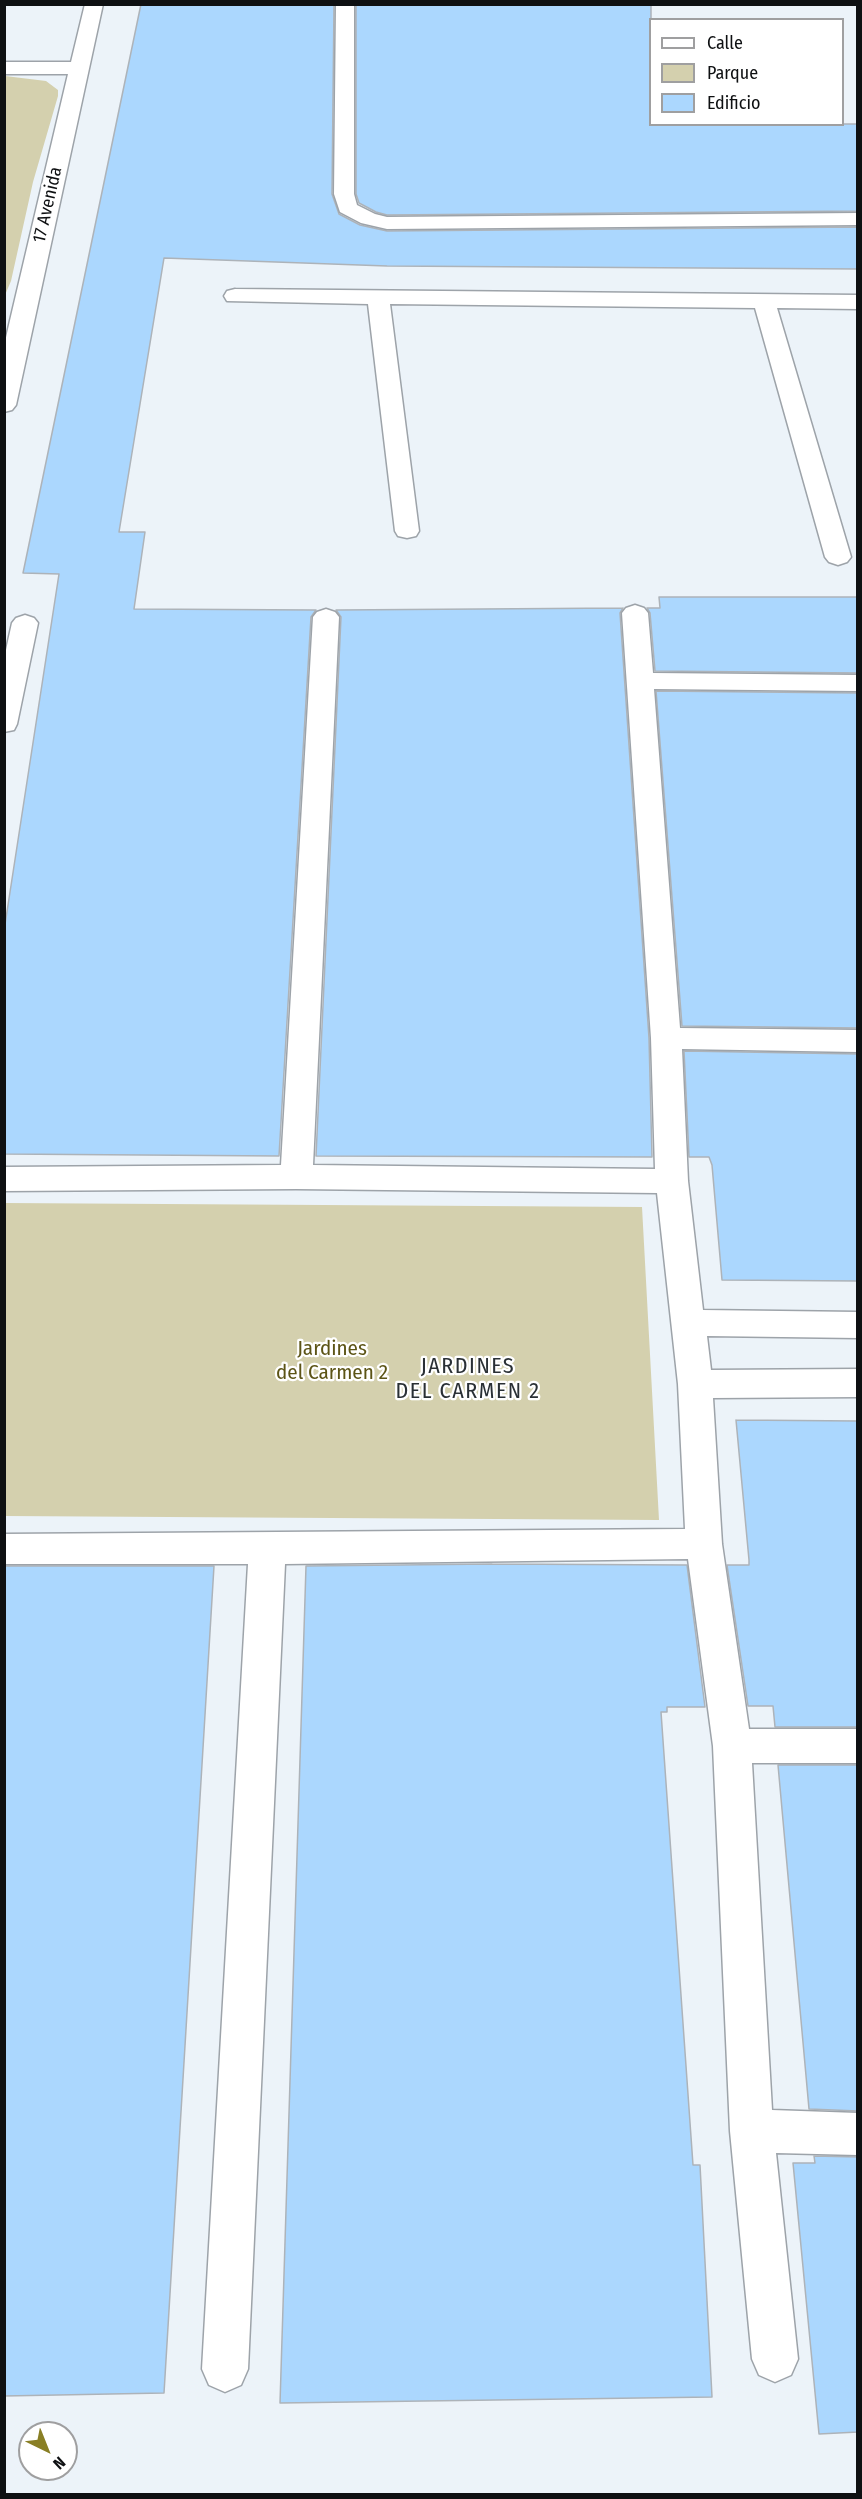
<!DOCTYPE html>
<style>
body{margin:0}
#map{position:relative;width:862px;height:2499px;overflow:hidden;background:#ecf3f9;font-family:"Fira Sans Condensed",sans-serif}
canvas{display:block}
.frame{position:absolute;inset:0;border:6px solid #0e1012;pointer-events:none}
.legend{position:absolute;left:649px;top:18px;width:195px;height:108px;box-sizing:border-box;background:#fff;border:2px solid #9f9fa0;margin:0;padding:8px 10px;list-style:none;font-size:18px;color:#0e1012}
.legend li{display:flex;align-items:center;gap:12px;height:30px}
.legend b{width:30px;border:2px solid #9f9fa0}
.north{position:absolute;left:18px;top:2421px;width:60px;height:60px;box-sizing:border-box;background:#fff;border:2px solid #9f9fa0;border-radius:50%;rotate:137deg;font-size:16px;font-weight:700;line-height:24px;text-align:center;color:#0e1012}
.north::after{content:'';display:block;margin:auto;width:21px;height:27px;background:#897f25;clip-path:polygon(50% 0,100% 100%,50% 72%,0 100%)}
</style>
<div id="map">
<canvas width="862" height="2499"></canvas>
<div class="frame"></div>
<ul class="legend">
<li><b style="height:8px;background:#fff"></b>Calle</li>
<li><b style="height:16px;background:#d4d0ae"></b>Parque</li>
<li><b style="height:16px;background:#abd7fe"></b>Edificio</li>
</ul>
<div class="north">N</div>
</div>
<script>
const c = document.querySelector('canvas').getContext('2d');
c.lineJoin = 'round';
function paint(path, color) {
  c.fillStyle = color;
  c.fill(path, 'evenodd');
}
function poly(rows) {
  const path = new Path2D();
  for (const r of rows) {
    path.moveTo(r[0], r[1]);
    for (let i = 2; i < r.length; i += 2) path.lineTo(r[i], r[i + 1]);
  }
  return path;
}
function trace(path, color, width, dash) {
  c.strokeStyle = color;
  c.lineWidth = width;
  c.lineCap = dash ? 'butt' : 'round';
  c.setLineDash(dash || []);
  c.stroke(path);
}
function label(font, color, halo, rows, align = 'center') {
  c.font = font + ' "Fira Sans Condensed",sans-serif';
  c.lineWidth = 4.5;
  c.setLineDash([]);
  c.textBaseline = 'middle';
  c.strokeStyle = halo;
  c.fillStyle = color;
  for (const [text, x, y, turn = 0] of rows) {
    c.save();
    c.translate(x, y);
    c.rotate((+turn || 0) * Math.PI / 180);
    c.textAlign = isNaN(turn) ? turn : align;
    if (halo) c.strokeText(text, 0, 0);
    c.fillText(text, 0, 0);
    c.restore();
  }
}
const green = poly([
 [5,76,46,81,58,90,58,96,33,182,11,281,5,295],
 [5,1203,642,1207,659,1520,5,1516]
]);
const building = poly([
 [141,4,334,4,332,194,339,214,360,225,387,231,858,227,858,269,387,266,164,258,119,532,145,532,134,609,316,610,311,617,279,1156,4,1154,4,931,59,574,23,573,141,4],
 [356,4,651,4,651,124,858,124,858,211,387,215,376,212,359,203,356,194,356,4],
 [659,597,858,597,858,673,655,671,650,613,647,608,660,608,659,597],
 [623,608,620,613,649,1038,652,1157,316,1156,341,617,336,610,623,608],
 [656,691,858,693,858,1028,682,1026,656,691],
 [684,1051,858,1054,858,1281,722,1280,712,1165,709,1157,689,1157,684,1051],
 [736,1420,858,1421,858,1727,775,1727,773,1706,748,1706,727,1565,749,1565,749,1560,736,1420],
 [492,1564,687,1565,705,1707,667,1707,667,1712,661,1712,693,2165,700,2165,712,2397,280,2403,306,1566,492,1564],
 [4,1566,214,1566,164,2393,4,2396,4,1566],
 [778,1765,858,1765,858,2111,809,2109,778,1765],
 [814,2156,858,2157,858,2432,819,2434,793,2163,815,2163,814,2156]
]);
const lane = poly([
 [336,4,354,4,354,194,357,205,375,214,387,217,858,213,858,225,387,229,361,223,340,212,334,194,336,4],
 [235,289,858,295,858,309,777,308,851,557,847,562,838,565,829,562,825,557,755,308,390,304,419,531,416,536,407,538,398,536,395,531,368,304,227,301,224,296,227,291,235,289]
]);
const street = poly([
 [85,4,103,4,16,405,12,410,4,412,4,346,68,74,4,74,4,62,71,62,85,4],
 [635,605,644,608,648,613,653,673,858,675,858,691,654,689,680,1028,858,1030,858,1052,682,1049,688,1181,703,1310,858,1312,858,1338,707,1336,711,1370,858,1369,858,1397,713,1398,722,1544,749,1729,858,1729,858,1763,752,1763,772,2110,858,2113,858,2155,776,2153,798,2359,791,2375,775,2382,759,2375,752,2359,730,2131,713,1746,688,1559,285,1564,248,2369,241,2385,225,2392,209,2385,202,2369,248,1564,4,1564,4,1534,685,1529,678,1384,657,1193,296,1189,4,1191,4,1167,281,1165,313,617,317,612,326,609,335,612,339,617,313,1165,655,1169,651,1038,622,613,626,608,635,605],
 [25,615,34,618,38,623,17,724,14,730,4,732,4,659,12,623,16,618,25,615]
]);
const farStreetnames = [
 ["17 Avenida",48,205,-77]
];
const parkNames = [
 ["Jardines",332,1349],
 ["del Carmen 2",332,1373]
];
const neighbourhoodNames = [
 ["JARDINES",468,1367],
 ["DEL CARMEN 2",468,1392]
];
paint(green, '#d4d0ae');
paint(building, '#abd7fe');
trace(building, '#adb3b9', 1.5);
trace(lane, '#9da3a9', 3);
trace(street, '#9da3a9', 3);
paint(lane, '#fff');
paint(street, '#fff');
label('18px', '#0e1012', '#fff', farStreetnames);
label('21px', '#5c5416', '#fff', parkNames);
c.letterSpacing = '1.5px';
label('22px', '#2a3035', '#fff', neighbourhoodNames);
c.letterSpacing = '0px';
</script>
